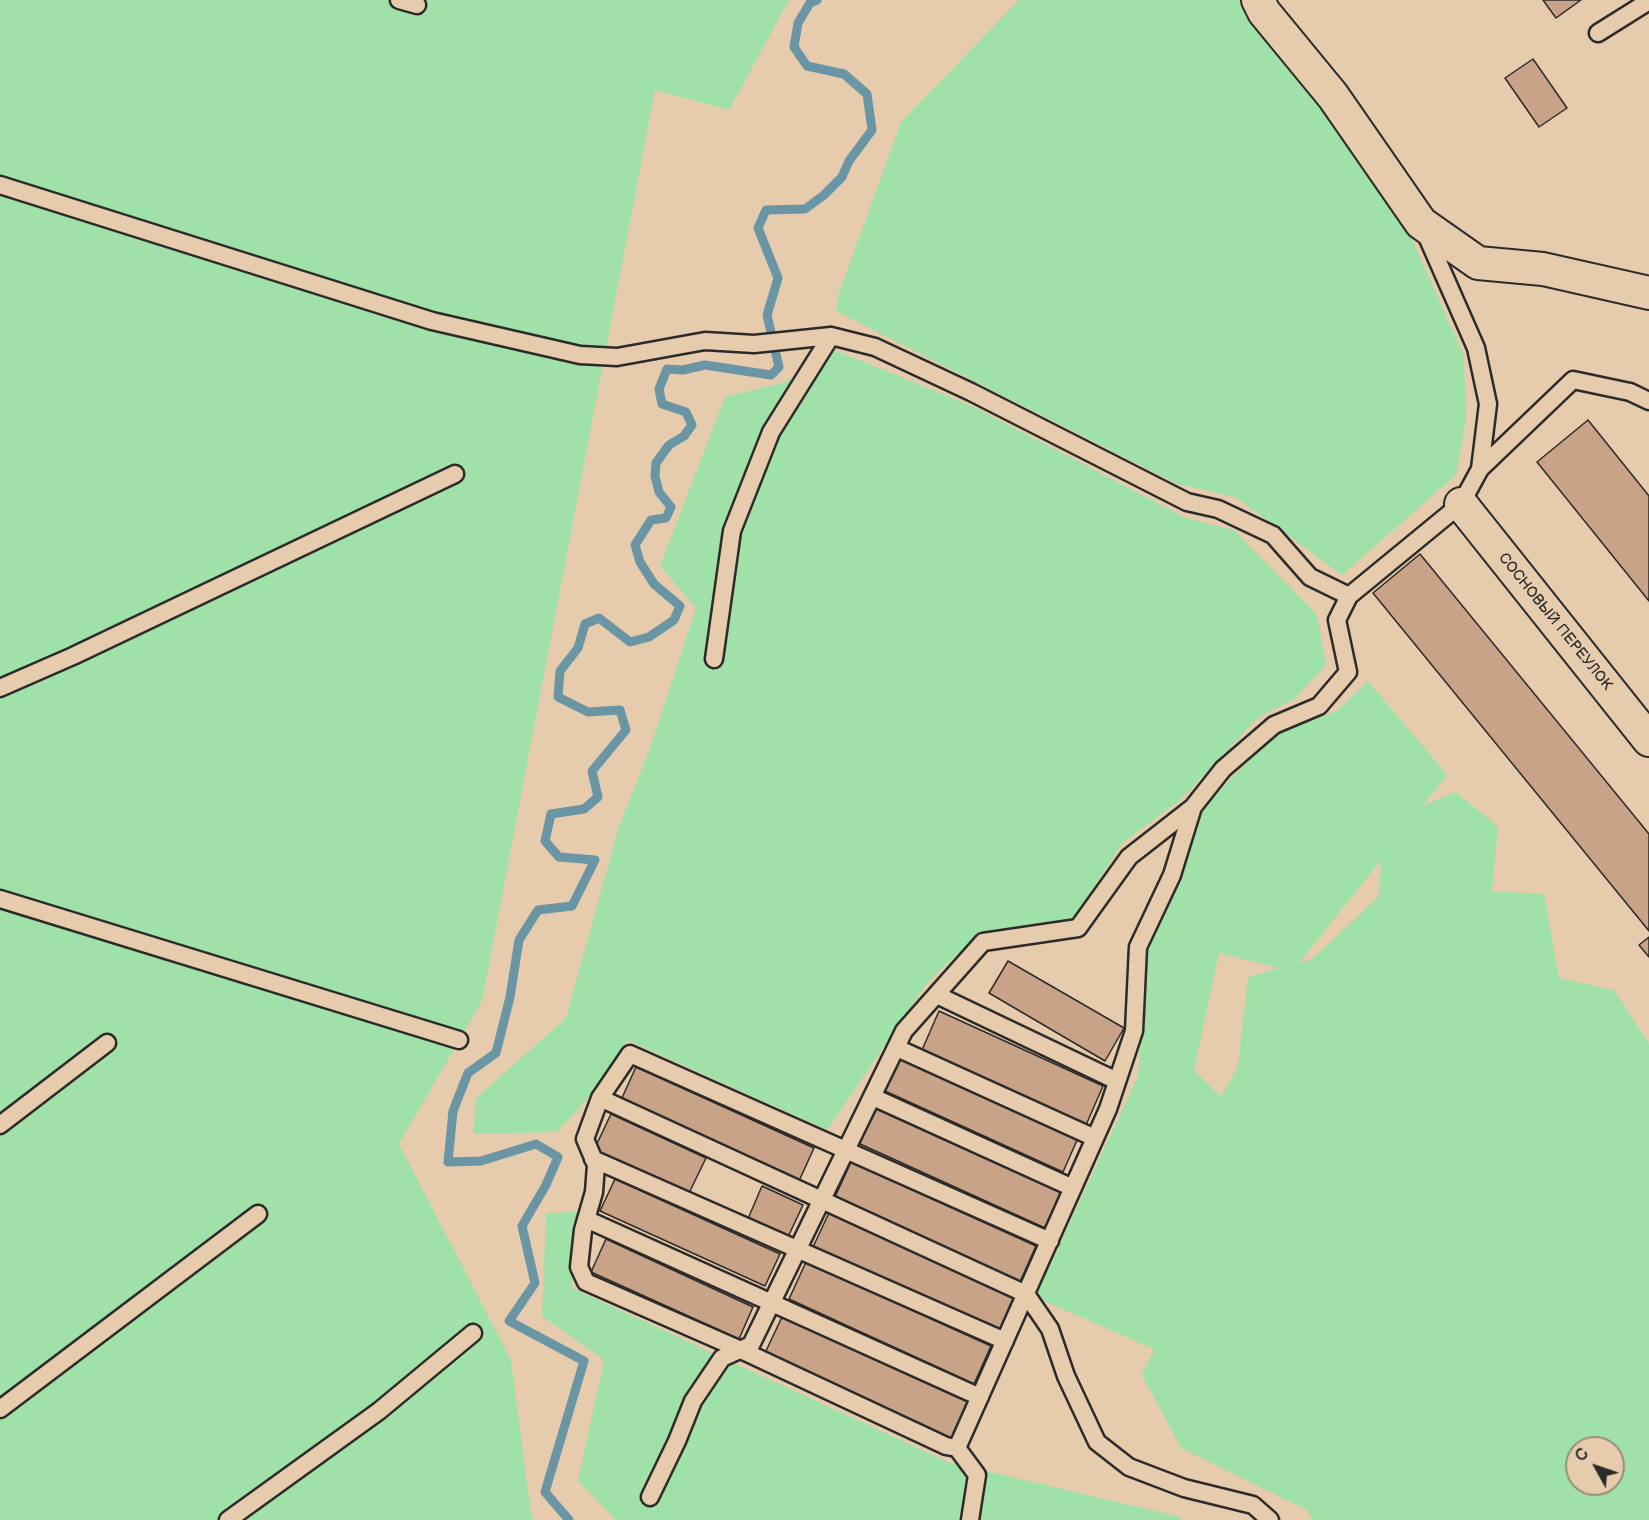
<!DOCTYPE html>
<meta charset="utf-8">
<style>
body{margin:0}
#map{position:relative;width:1649px;height:1520px;overflow:hidden;background:#e6ccad;font-family:"Balsamiq Sans",sans-serif}
canvas{display:block}
.north{position:absolute;left:1565px;top:1436px;width:60px;height:60px;box-sizing:border-box;background:#e6ccad;border:2px solid #9b8c79;border-radius:50%;rotate:310deg;font-size:16px;font-weight:700;line-height:24px;text-align:center;color:#2b2b2b}
.north::after{content:'';display:block;margin:auto;width:21px;height:27px;background:#2b2b2b;clip-path:polygon(50% 0,100% 100%,50% 72%,0 100%)}
</style>
<div id="map">
<canvas width="1649" height="1520"></canvas>
<div class="north">С</div>
</div>
<script>
const c = document.querySelector('canvas').getContext('2d');
c.lineJoin = 'round';
function paint(path, color) {
  c.fillStyle = color;
  c.fill(path, 'evenodd');
}
function poly(rows) {
  const path = new Path2D();
  for (const r of rows) {
    path.moveTo(r[0], r[1]);
    for (let i = 2; i < r.length; i += 2) path.lineTo(r[i], r[i + 1]);
  }
  return path;
}
function trace(path, color, width, dash) {
  c.strokeStyle = color;
  c.lineWidth = width;
  c.lineCap = dash ? 'butt' : 'round';
  c.setLineDash(dash || []);
  c.stroke(path);
}
function label(font, color, halo, rows, align = 'center') {
  c.font = font + ' "Balsamiq Sans",sans-serif';
  c.lineWidth = 4.5;
  c.setLineDash([]);
  c.textBaseline = 'middle';
  c.strokeStyle = halo;
  c.fillStyle = color;
  for (const [text, x, y, turn = 0] of rows) {
    c.save();
    c.translate(x, y);
    c.rotate((+turn || 0) * Math.PI / 180);
    c.textAlign = isNaN(turn) ? turn : align;
    if (halo) c.strokeText(text, 0, 0);
    c.fillText(text, 0, 0);
    c.restore();
  }
}
const green = poly([
 [0,0,789,0,729,110,655,90,482,1001,399,1144,511,1360,531,1513,534,1520,0,1520],
 [1019,0,1239,0,1248,19,1323,101,1412,239,1464,356,1466,420,1456,475,1342,575,1235,497,1177,484,836,311,839,293,901,122],
 [835,350,974,407,1186,518,1234,530,1317,615,1326,665,1295,699,1259,717,1179,801,1122,843,1074,919,977,936,927,983,827,1130,627,1040,602,1083,557,1132,473,1134,476,1098,566,1018,619,826,649,751,696,608,660,566,725,397,785,382],
 [1368,681,1447,775,1423,806,1455,792,1498,826,1492,891,1544,894,1559,978,1614,990,1649,1044,1649,1520,1313,1520,1307,1510,1181,1448,1142,1375,1154,1349,1035,1297,1138,1076,1148,949,1201,809,1275,734,1337,711],
 [1381,860,1379,896,1311,960,1299,963],
 [1219,953,1279,968,1248,977,1238,1066,1221,1097,1194,1070],
 [1577,1448,1613,1448,1613,1484,1577,1484],
 [578,1212,572,1288,948,1462,1181,1517,1180,1520,616,1520,578,1481,604,1360,542,1316,546,1213]
]);
const stream = poly([
 [569,1520,545,1492,584,1361,509,1321,535,1283,522,1226,546,1185,558,1157,536,1144,481,1161,448,1162,453,1111,468,1073,496,1053,510,997,519,940,538,910,572,906,595,860,559,857,545,841,551,814,584,809,598,797,592,771,626,730,620,710,588,712,558,697,560,671,578,648,585,624,599,618,630,642,649,637,674,620,680,606,654,584,640,562,635,545,651,520,666,518,671,507,659,492,655,476,656,463,669,445,684,436,692,425,686,412,662,404,659,389,667,369,683,370,705,365,771,375,779,367,767,315,778,278,758,228,766,210,805,209,824,195,842,177,849,161,872,130,867,94,844,74,807,66,794,47,798,23,810,3,817,0]
]);
const building = poly([
 [1543,0,1581,0,1556,18,1543,0],
 [1533,59,1567,108,1539,127,1505,78,1533,59],
 [1588,420,1649,496,1649,601,1537,462,1588,420],
 [1420,554,1649,834,1649,931,1373,593,1420,554],
 [1649,937,1649,957,1639,945,1649,937],
 [1008,961,1124,1028,1105,1061,989,993,1008,961],
 [939,1011,1103,1086,1086,1125,922,1050,939,1011],
 [900,1056,1078,1138,1063,1172,885,1091,900,1056],
 [636,1067,814,1148,799,1181,621,1100,636,1067],
 [874,1108,1062,1193,1045,1228,858,1143,874,1108],
 [611,1114,706,1158,689,1193,594,1150,611,1114],
 [851,1162,1036,1246,1020,1282,835,1197,851,1162],
 [615,1179,780,1254,765,1286,600,1211,615,1179],
 [762,1186,803,1205,787,1239,747,1221,762,1186],
 [829,1213,1014,1297,999,1331,813,1247,829,1213],
 [606,1239,753,1307,739,1339,591,1272,606,1239],
 [806,1262,991,1346,974,1384,789,1299,806,1262],
 [782,1317,970,1403,953,1439,765,1353,782,1317]
]);
const service = poly([
 [399,0,417,5],
 [1598,33,1649,1],
 [0,185,432,321,580,355,617,357,705,341,754,344,831,336,875,347,971,392,1187,502,1218,509,1273,535,1310,577,1349,596],
 [1480,469,1573,380,1630,392,1649,401],
 [714,659,732,531,771,432,831,336],
 [0,688,73,656,455,474],
 [0,899,459,1040],
 [937,995,1117,1081],
 [897,1048,1095,1138],
 [873,1097,1073,1188],
 [600,1098,1026,1294,1050,1329,1066,1376,1097,1442,1129,1467,1184,1488,1253,1505,1270,1520],
 [0,1125,107,1043],
 [593,1159,1005,1341],
 [586,1219,980,1397],
 [0,1409,258,1214],
 [957,1448,1108,1109,1134,1031,1138,947,1172,875,1193,807],
 [650,1497,677,1441,693,1401,722,1358,751,1345,904,1031,983,942,1078,928,1129,857,1193,807,1223,769,1274,725,1319,706,1348,672,1337,620,1349,596,1461,504,1480,469,1488,404,1476,348,1425,232],
 [228,1520,379,1411,473,1333],
 [970,1520,977,1475,957,1448,946,1446,741,1350,586,1282,579,1267,583,1230,594,1192,596,1165,585,1139,600,1098,630,1054,1050,1241]
]);
const minor = poly([
 [1258,0,1264,12,1333,96,1421,223,1478,263,1543,269,1649,293],
 [1461,504,1649,740]
]);
const streetNames = [
 ["СОСНОВЫЙ ПЕРЕУЛОК",1555,622,51]
];
paint(green, '#a0e1aa');
trace(stream, '#6995a4', 9);
paint(building, '#c9a388');
trace(building, '#2b2b2b', 1.5);
trace(service, '#2b2b2b', 21);
trace(minor, '#2b2b2b', 36);
trace(service, '#e6ccad', 16);
trace(minor, '#e6ccad', 32);
label('15px', '#2b2b2b', '#e6ccad', streetNames);
</script>
